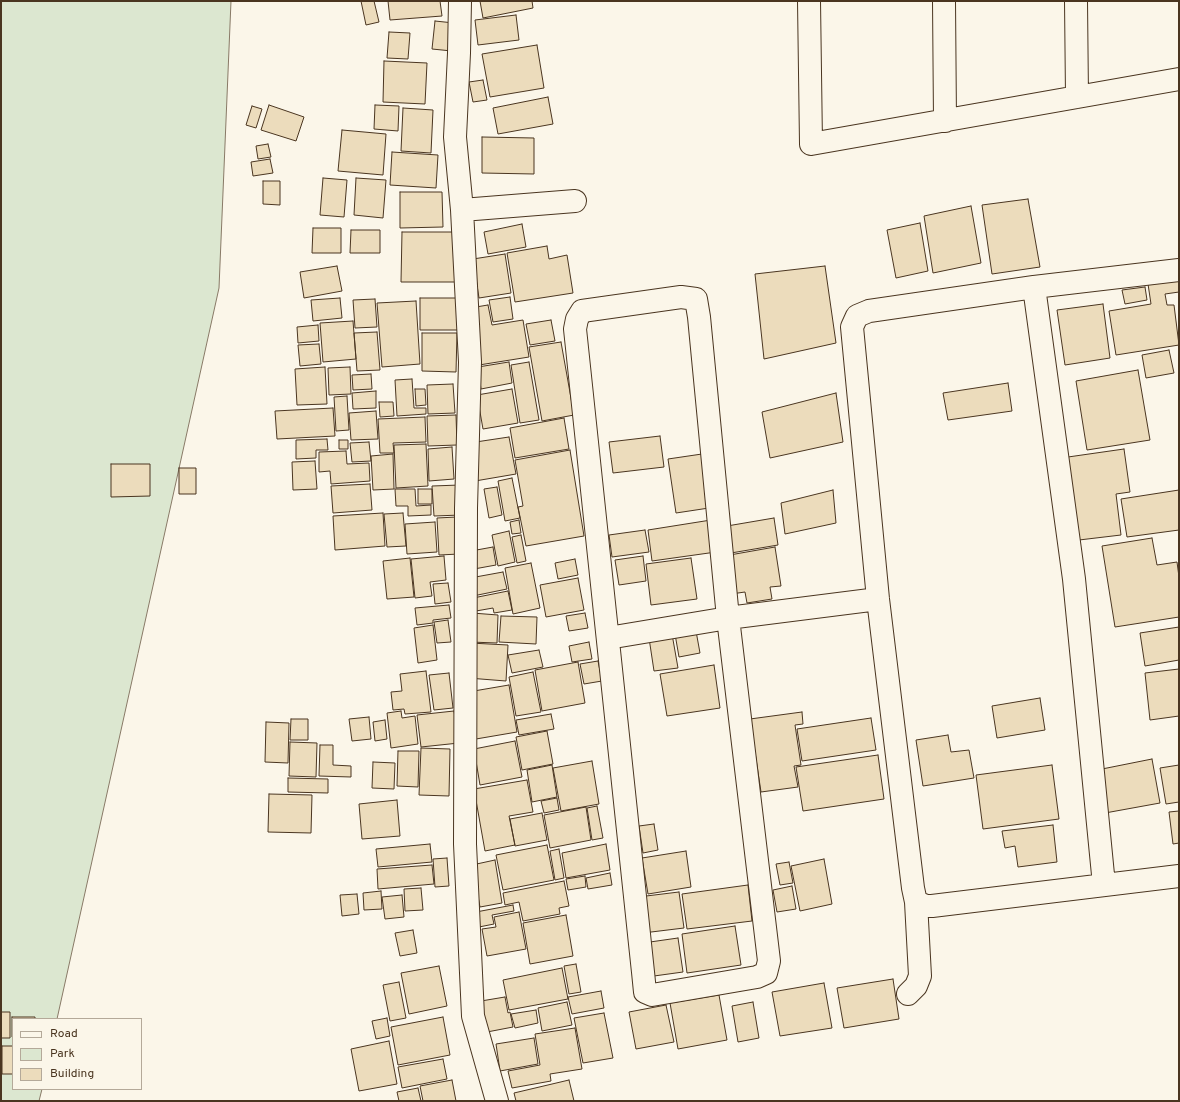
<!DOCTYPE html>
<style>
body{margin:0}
#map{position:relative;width:1180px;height:1102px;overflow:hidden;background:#fbf6e9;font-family:Overpass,sans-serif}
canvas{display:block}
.frame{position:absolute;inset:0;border:2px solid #4a3520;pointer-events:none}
.legend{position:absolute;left:12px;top:1018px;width:130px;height:72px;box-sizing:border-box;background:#fbf6e9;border:1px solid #b4a999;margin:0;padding:5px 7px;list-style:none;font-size:12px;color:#4a3520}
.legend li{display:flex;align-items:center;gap:8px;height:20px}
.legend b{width:20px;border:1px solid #b4a999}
</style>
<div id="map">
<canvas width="1180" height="1102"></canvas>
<div class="frame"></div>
<ul class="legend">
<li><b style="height:5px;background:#fbf6e9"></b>Road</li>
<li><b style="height:11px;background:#dce7d0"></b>Park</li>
<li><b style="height:11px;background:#ecdcbc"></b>Building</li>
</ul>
</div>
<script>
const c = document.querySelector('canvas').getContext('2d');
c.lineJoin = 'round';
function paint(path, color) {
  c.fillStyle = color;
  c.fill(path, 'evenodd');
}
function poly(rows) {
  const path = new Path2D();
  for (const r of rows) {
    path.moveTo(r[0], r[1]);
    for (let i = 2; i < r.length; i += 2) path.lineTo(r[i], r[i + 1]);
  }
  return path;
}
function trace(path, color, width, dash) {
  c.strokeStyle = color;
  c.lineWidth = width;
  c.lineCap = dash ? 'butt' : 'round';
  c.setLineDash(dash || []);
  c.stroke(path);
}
const green = poly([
 [1,1,231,1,219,288,57,1019,13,1019,13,1089,42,1089,39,1101,1,1101,1,1]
]);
const building = poly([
 [361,1,374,1,379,22,366,25,361,1],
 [388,1,440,1,442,16,390,20,388,1],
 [480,1,532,1,533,8,483,18,480,1],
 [516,15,519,40,478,45,475,20,516,15],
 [435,21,454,23,452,51,432,49,435,21],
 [389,32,410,33,408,59,387,58,389,32],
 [537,45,544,88,490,97,482,54,537,45],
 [384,61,427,63,425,104,383,102,384,61],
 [483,80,487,100,473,102,469,82,483,80],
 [548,97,553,124,498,134,493,108,548,97],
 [269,105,304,117,296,141,261,130,269,105],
 [375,105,399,106,398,131,374,129,375,105],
 [252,106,262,109,256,128,246,125,252,106],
 [403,108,433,110,431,153,401,151,403,108],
 [342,130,386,134,383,175,338,171,342,130],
 [482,137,534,138,534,174,482,173,482,137],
 [268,144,271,157,258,159,256,146,268,144],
 [392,152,438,155,436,188,390,185,392,152],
 [270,159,273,173,253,176,251,162,270,159],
 [323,178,347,180,344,217,320,215,323,178],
 [356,178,386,180,383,218,354,215,356,178],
 [263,181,280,181,280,205,263,204,263,181],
 [400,192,442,192,443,227,400,228,400,192],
 [1028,199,1040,267,992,274,982,205,1028,199],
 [971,206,981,263,933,273,924,216,971,206],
 [920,223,928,271,896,278,887,230,920,223],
 [522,224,526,247,488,254,484,232,522,224],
 [313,228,341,228,341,253,312,253,313,228],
 [351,230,380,230,380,253,350,253,351,230],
 [402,232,455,232,455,282,401,282,402,232],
 [547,246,549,259,567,255,573,293,515,302,507,253,547,246],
 [505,254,511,293,479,298,473,259,505,254],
 [337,266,342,291,304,298,300,272,337,266],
 [825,266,836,343,764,359,755,274,825,266],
 [1179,280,1179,292,1165,294,1167,305,1174,305,1179,345,1116,355,1109,311,1151,304,1148,284,1179,280],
 [1145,287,1147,300,1125,304,1122,290,1145,287],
 [510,297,513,319,493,322,489,300,510,297],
 [340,298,342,318,313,321,311,300,340,298],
 [420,298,459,298,459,330,420,330,420,298],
 [375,299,377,327,355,328,353,300,375,299],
 [416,301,420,364,382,367,377,303,416,301],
 [1103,304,1110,358,1065,365,1057,310,1103,304],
 [488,305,492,325,523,320,529,357,479,365,470,308,488,305],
 [551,320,555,341,530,345,526,324,551,320],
 [353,321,356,359,323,362,320,323,353,321],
 [318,325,319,341,298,343,297,327,318,325],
 [377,332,380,370,357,371,354,333,377,332],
 [422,333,457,333,456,372,422,371,422,333],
 [561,342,574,415,542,421,529,347,561,342],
 [319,344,321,364,300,366,298,345,319,344],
 [1169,350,1174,373,1146,378,1142,355,1169,350],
 [509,362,512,383,481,389,478,367,509,362],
 [529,362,539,420,520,423,511,365,529,362],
 [325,367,327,404,297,405,295,369,325,367],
 [350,367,351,394,329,395,328,368,350,367],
 [1138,370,1150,440,1087,450,1076,381,1138,370],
 [371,374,372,389,353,390,352,375,371,374],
 [412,379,414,408,426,408,426,414,397,416,395,380,412,379],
 [1008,383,1012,411,948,420,943,393,1008,383],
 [453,384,455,413,428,414,427,385,453,384],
 [415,389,425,389,426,405,416,406,415,389],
 [512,389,518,423,483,429,477,395,512,389],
 [376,391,376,408,353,409,352,393,376,391],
 [836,393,843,442,770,458,762,412,836,393],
 [347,396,349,430,336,431,334,397,347,396],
 [379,402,393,402,394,416,380,417,379,402],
 [333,408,335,436,277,439,275,411,333,408],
 [376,411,378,439,351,440,349,413,376,411],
 [456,415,457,445,428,446,427,416,456,415],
 [425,417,426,442,393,443,394,453,380,453,378,419,425,417],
 [564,418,569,449,515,458,510,428,564,418],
 [660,436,664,467,613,473,609,442,660,436],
 [509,437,516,474,475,481,469,443,509,437],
 [327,439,328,450,316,450,316,458,296,459,296,440,327,439],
 [339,440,348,440,348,449,339,449,339,440],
 [369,442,371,461,352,462,350,443,369,442],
 [426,444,428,486,396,488,394,445,426,444],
 [452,447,454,479,429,481,428,449,452,447],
 [1124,449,1130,492,1116,494,1121,535,1079,540,1068,457,1124,449],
 [570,450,584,536,526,546,518,507,523,506,515,460,570,450],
 [346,451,347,464,369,463,370,481,331,484,330,471,319,472,319,452,346,451],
 [393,454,394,489,373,490,371,456,393,454],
 [702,454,709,508,676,513,668,459,702,454],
 [315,461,317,489,293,490,292,462,315,461],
 [111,464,150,464,150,496,111,497,111,464],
 [179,468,196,468,196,494,179,494,179,468],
 [512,478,520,518,505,521,498,481,512,478],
 [370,484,372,510,333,513,331,486,370,484],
 [460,485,461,515,434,516,432,486,460,485],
 [497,487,502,515,489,518,484,489,497,487],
 [395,489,415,489,416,506,431,505,431,515,408,516,408,506,396,506,395,489],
 [418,489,432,489,432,504,418,504,418,489],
 [833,490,836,523,785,534,781,503,833,490],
 [1179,490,1179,530,1127,537,1121,499,1179,490],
 [383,513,385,546,335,550,333,516,383,513],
 [403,513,406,546,387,547,384,514,403,513],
 [457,517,459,554,439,555,437,518,457,517],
 [774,518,778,545,731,553,727,526,774,518],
 [519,520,521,533,512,534,510,522,519,520],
 [711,520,716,552,652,561,648,530,711,520],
 [435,522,437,552,407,554,405,524,435,522],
 [645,530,649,552,612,557,609,535,645,530],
 [509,531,515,562,498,566,492,535,509,531],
 [521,535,526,561,517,563,512,537,521,535],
 [1152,538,1157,565,1177,562,1179,577,1179,617,1115,627,1102,546,1152,538],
 [493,547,496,565,474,569,471,551,493,547],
 [775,547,781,586,770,587,772,599,747,603,745,592,731,594,724,556,775,547],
 [444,556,446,580,430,582,432,596,415,598,411,559,444,556],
 [643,556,646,581,619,585,615,560,643,556],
 [410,558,414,597,387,599,383,561,410,558],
 [691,558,697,599,651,605,646,564,691,558],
 [575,559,578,575,558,579,555,563,575,559],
 [531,563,540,608,513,614,505,568,531,563],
 [503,572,507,589,473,596,470,578,503,572],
 [578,578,584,610,546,617,540,585,578,578],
 [448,583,451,602,435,604,433,584,448,583],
 [508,591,512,610,494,613,493,608,476,611,473,598,508,591],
 [449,605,451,618,433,620,433,623,417,625,415,608,449,605],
 [472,613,498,615,497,643,470,642,472,613],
 [585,613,588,628,569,631,566,616,585,613],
 [501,616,537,617,536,644,499,642,501,616],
 [448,620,451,642,437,643,434,622,448,620],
 [433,625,437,660,418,663,414,628,433,625],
 [1179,627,1179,660,1145,666,1140,633,1179,627],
 [696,631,700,653,679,657,675,634,696,631],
 [672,634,678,668,654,671,649,638,672,634],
 [589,642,592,659,572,662,569,646,589,642],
 [470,643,508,645,506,681,468,678,470,643],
 [539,650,543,667,512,673,508,655,539,650],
 [598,661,602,681,584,684,580,664,598,661],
 [578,662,585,703,542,711,535,670,578,662],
 [714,665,720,708,667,716,660,674,714,665],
 [1179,669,1179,716,1150,720,1145,673,1179,669],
 [426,671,431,712,405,714,404,709,393,710,391,692,402,691,400,674,426,671],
 [533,672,541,712,516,716,509,677,533,672],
 [449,673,453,708,434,710,429,675,449,673],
 [509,685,517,732,476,739,468,692,509,685],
 [1040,698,1045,730,997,738,992,706,1040,698],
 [401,711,402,718,415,716,418,744,391,748,387,713,401,711],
 [454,711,459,743,421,747,417,715,454,711],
 [802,712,803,724,795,725,801,765,794,766,798,787,761,792,750,719,802,712],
 [551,714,554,729,519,735,516,720,551,714],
 [369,717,371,739,352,741,349,719,369,717],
 [871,718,876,750,802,761,797,729,871,718],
 [291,719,308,719,308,740,290,740,291,719],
 [385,720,387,739,375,741,373,722,385,720],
 [266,722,289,723,288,763,265,762,266,722],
 [547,731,553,764,522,770,516,737,547,731],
 [948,735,951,752,969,750,974,778,923,786,916,740,948,735],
 [515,741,522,777,480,785,474,749,515,741],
 [290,742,317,743,316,777,289,776,290,742],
 [320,745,333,745,333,765,351,766,351,777,319,776,320,745],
 [421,748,450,749,449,796,419,795,421,748],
 [398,751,419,751,418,787,397,786,398,751],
 [878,755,884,799,803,811,796,767,878,755],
 [1152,759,1160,803,1105,813,1097,770,1152,759],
 [592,761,599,804,561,811,553,768,592,761],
 [373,762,395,763,394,789,372,788,373,762],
 [552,765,557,797,532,802,527,770,552,765],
 [1052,765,1059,819,983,829,976,775,1052,765],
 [1179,765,1179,802,1166,804,1160,768,1179,765],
 [288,778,328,779,328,793,288,792,288,778],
 [527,780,533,812,509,816,515,845,485,851,474,789,527,780],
 [269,794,312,795,311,833,268,832,269,794],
 [557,798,559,810,544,813,541,801,557,798],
 [397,800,400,836,362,839,359,804,397,800],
 [597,806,603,838,592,840,587,808,597,806],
 [586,807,591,840,550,848,544,815,586,807],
 [1179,811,1179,843,1173,844,1169,812,1179,811],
 [542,813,547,840,515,846,510,819,542,813],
 [654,824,658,850,643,853,639,826,654,824],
 [1053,825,1057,862,1018,867,1015,846,1005,848,1002,831,1053,825],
 [430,844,432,862,378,867,376,849,430,844],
 [606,844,610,870,566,878,562,853,606,844],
 [547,845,554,880,503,890,496,855,547,845],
 [559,849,564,878,555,880,550,851,559,849],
 [686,851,691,887,648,894,642,858,686,851],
 [447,858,449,886,435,887,433,859,447,858],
 [824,859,832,904,800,911,791,866,824,859],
 [495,860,502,903,480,907,472,865,495,860],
 [789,862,793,883,780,885,776,864,789,862],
 [432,865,434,884,378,889,377,869,432,865],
 [610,873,612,885,588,889,586,878,610,873],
 [585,876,586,887,568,890,566,879,585,876],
 [564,881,569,906,559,908,560,914,523,921,519,902,505,905,503,893,564,881],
 [748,885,752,921,687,929,682,894,748,885],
 [792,886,796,909,777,912,773,890,792,886],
 [421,888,423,910,405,911,404,889,421,888],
 [381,891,382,909,364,910,363,893,381,891],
 [679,892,684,928,643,933,638,897,679,892],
 [357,894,359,914,342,916,340,895,357,894],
 [402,895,404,917,385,919,382,897,402,895],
 [513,905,514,911,492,915,494,924,479,927,476,912,513,905],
 [519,912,526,949,487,956,482,929,496,927,494,917,519,912],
 [566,915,573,956,530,964,523,923,566,915],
 [735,926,741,965,687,973,682,934,735,926],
 [413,930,417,953,400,956,395,933,413,930],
 [678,938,683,972,654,976,650,942,678,938],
 [576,964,581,992,569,994,564,966,576,964],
 [439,966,447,1006,409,1014,401,973,439,966],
 [562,968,568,999,509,1010,503,980,562,968],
 [893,979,899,1019,844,1028,837,988,893,979],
 [399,982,406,1018,390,1021,383,985,399,982],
 [824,983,832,1028,780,1036,772,992,824,983],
 [601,991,604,1008,572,1014,568,997,601,991],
 [719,995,727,1040,678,1049,670,1003,719,995],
 [505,997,508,1013,510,1012,513,1027,487,1032,481,1001,505,997],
 [567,1002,572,1025,542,1031,538,1008,567,1002],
 [753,1002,759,1038,738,1042,732,1006,753,1002],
 [666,1005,674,1042,636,1049,629,1012,666,1005],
 [536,1010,538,1023,515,1028,511,1014,536,1010],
 [1,1012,10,1012,10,1038,1,1038,1,1012],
 [604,1013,613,1058,583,1063,574,1018,604,1013],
 [12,1017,35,1017,35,1019,13,1019,13,1037,12,1037,12,1017],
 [443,1017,450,1055,398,1065,391,1027,443,1017],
 [387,1018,390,1036,376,1039,372,1021,387,1018],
 [575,1028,582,1069,550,1074,551,1081,512,1088,508,1071,540,1065,535,1034,575,1028],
 [534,1038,538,1064,500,1071,496,1044,534,1038],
 [389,1041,397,1084,359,1091,351,1049,389,1041],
 [2,1046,13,1046,13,1074,2,1074,2,1046],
 [443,1059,447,1079,402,1088,398,1067,443,1059],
 [452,1080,456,1101,423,1101,420,1086,452,1080],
 [569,1080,574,1101,516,1101,514,1093,569,1080],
 [418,1088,421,1101,399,1101,397,1092,418,1088]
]);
const minor = poly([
 [460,1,459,53,455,137,462,210,470,362,466,508,465,844,473,1016,497,1101],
 [809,1,811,144,1179,79],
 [944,1,945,121],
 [1076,1,1077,97],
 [462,210,575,201],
 [1179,270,1034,287,869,311,857,316,852,327,878,599,913,888,916,902,926,906,932,906,1179,876],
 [1034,287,1074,579,1104,885],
 [681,297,696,299,699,317,728,618,769,961,766,973,757,977,652,995,645,992,643,972,575,329,577,319,582,311,681,297],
 [608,638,728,618,878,599],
 [908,994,916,986,920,976,916,902]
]);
paint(green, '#dce7d0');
trace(green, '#887966', 1);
paint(building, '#ecdcbc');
trace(building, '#4a3520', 1);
trace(minor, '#4a3520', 24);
trace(minor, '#fbf6e9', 22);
</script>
